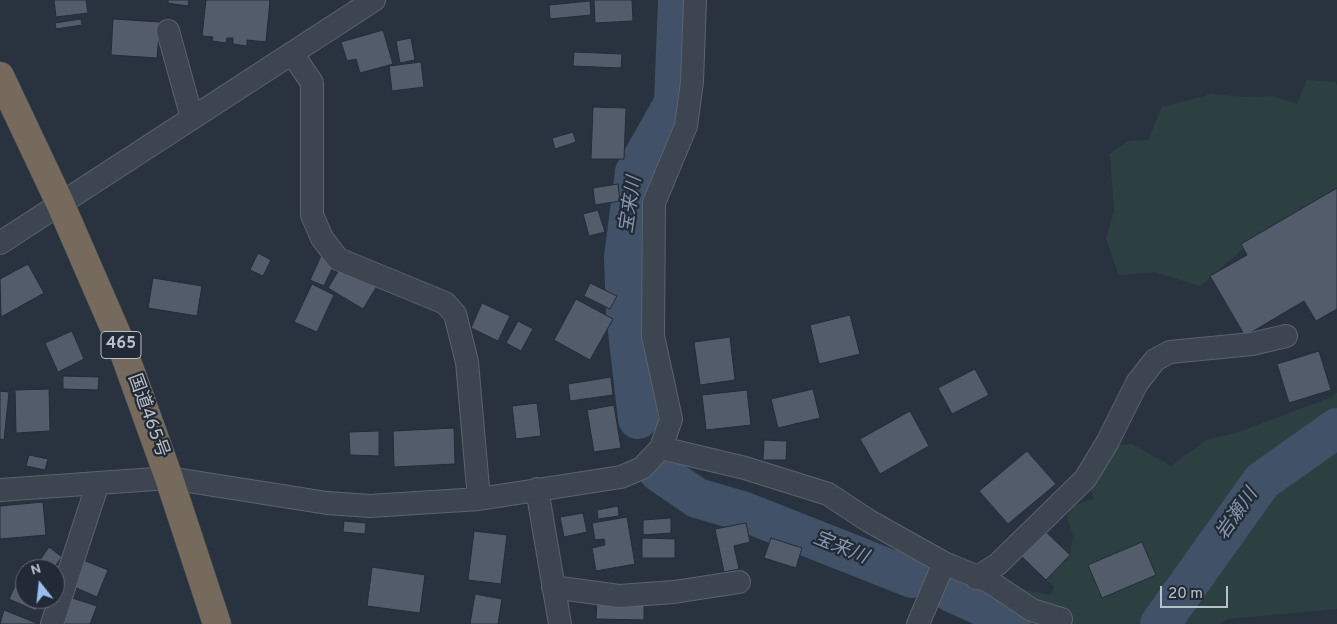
<!DOCTYPE html>
<meta charset="utf-8">
<style>
body{margin:0}
#map{position:relative;width:1337px;height:624px;overflow:hidden;background:#29333f;font-family:Overpass,sans-serif}
canvas{display:block}
.north{position:absolute;left:15px;top:559px;width:50px;height:50px;box-sizing:border-box;background:#222a35;border:1px solid #5f6671;border-radius:50%;rotate:344deg;font-size:14px;font-weight:700;line-height:20px;text-align:center;color:#bac0ca}
.north::after{content:'';display:block;margin:auto;width:18px;height:22px;background:#9bbcee;clip-path:polygon(50% 0,100% 100%,50% 72%,0 100%)}
.scale{position:absolute;left:1160px;top:586px;width:68px;height:22px;box-sizing:border-box;border:2px solid #bac0ca;border-top:0;padding-left:6px;font-size:15px;line-height:18px;white-space:nowrap;color:#bac0ca;-webkit-text-stroke:4px #222a35;paint-order:stroke}
</style>
<div id="map">
<canvas width="1337" height="624"></canvas>
<div class="north">N</div>
<div class="scale">20 m</div>
</div>
<script>
const c = document.querySelector('canvas').getContext('2d');
c.lineJoin = 'round';
function paint(path, color) {
  c.fillStyle = color;
  c.fill(path, 'evenodd');
}
function poly(rows) {
  const path = new Path2D();
  for (const r of rows) {
    path.moveTo(r[0], r[1]);
    for (let i = 2; i < r.length; i += 2) path.lineTo(r[i], r[i + 1]);
  }
  return path;
}
function trace(path, color, width, dash) {
  c.strokeStyle = color;
  c.lineWidth = width;
  c.lineCap = dash ? 'butt' : 'round';
  c.setLineDash(dash || []);
  c.stroke(path);
}
function label(font, color, halo, rows, align = 'center') {
  c.font = font + ' Overpass,"Noto Sans JP",sans-serif';
  c.lineWidth = 4.5;
  c.setLineDash([]);
  c.textBaseline = 'middle';
  c.strokeStyle = halo;
  c.fillStyle = color;
  for (const [text, x, y, turn = 0] of rows) {
    c.save();
    c.translate(x, y);
    c.rotate((+turn || 0) * Math.PI / 180);
    c.textAlign = isNaN(turn) ? turn : align;
    if (halo) c.strokeText(text, 0, 0);
    c.fillText(text, 0, 0);
    c.restore();
  }
}
const green = poly([
 [1307,80,1335,82,1337,85,1337,198,1274,228,1243,249,1200,286,1155,272,1119,275,1106,239,1114,211,1110,154,1127,141,1148,140,1162,107,1212,94,1245,97,1272,96,1297,104],
 [1337,392,1337,609,1227,619,1220,624,996,624,972,610,957,596,976,583,1002,580,1025,590,1051,595,1054,586,1046,580,1070,555,1073,535,1067,517,1073,506,1093,499,1090,483,1110,445,1132,444,1171,466,1206,440,1239,432,1332,397]
]);
const river = poly([
 [638,419,626,314,624,257,635,172,674,103,678,0],
 [659,472,697,498,745,512,912,578],
 [951,592,1007,617,1011,624],
 [1160,624,1262,481,1337,428]
]);
const building = poly([
 [54,0,86,0,88,13,56,17,54,0],
 [168,0,189,0,188,6,168,3,168,0],
 [206,0,270,0,266,42,247,40,247,46,233,44,233,38,227,38,226,43,212,41,213,37,202,36,206,0],
 [594,0,632,0,633,21,595,23,594,0],
 [590,1,591,15,550,19,549,5,590,1],
 [81,19,82,25,56,29,55,23,81,19],
 [113,19,160,22,157,58,111,55,113,19],
 [383,30,393,64,360,73,356,59,347,61,341,42,383,30],
 [411,38,415,60,400,63,396,41,411,38],
 [574,52,622,54,621,68,573,66,574,52],
 [421,62,424,87,392,91,389,66,421,62],
 [593,107,626,108,624,159,591,159,593,107],
 [573,132,576,142,555,149,552,138,573,132],
 [618,184,620,201,595,205,593,188,618,184],
 [1337,188,1337,309,1316,321,1304,301,1245,336,1210,276,1247,255,1241,244,1337,188],
 [598,210,605,232,589,236,583,214,598,210],
 [258,253,271,260,263,276,250,270,258,253],
 [321,256,335,262,324,286,310,280,321,256],
 [28,264,44,293,1,317,0,279,28,264],
 [342,265,377,286,363,309,328,288,342,265],
 [153,278,202,286,197,316,148,308,153,278],
 [590,283,617,296,610,309,584,296,590,283],
 [312,284,334,295,317,332,294,322,312,284],
 [576,299,613,319,590,360,554,340,576,299],
 [482,303,510,316,498,341,471,328,482,303],
 [850,315,860,354,819,364,810,325,850,315],
 [518,321,533,329,521,351,506,343,518,321],
 [72,331,84,359,58,372,45,343,72,331],
 [730,337,735,380,700,385,694,342,730,337],
 [1319,351,1331,390,1289,403,1277,364,1319,351],
 [975,369,989,395,952,414,938,388,975,369],
 [63,376,99,377,98,390,63,389,63,376],
 [611,377,613,395,570,401,568,384,611,377],
 [49,389,50,431,16,433,15,390,49,389],
 [813,389,820,418,778,428,771,399,813,389],
 [747,390,751,425,706,430,702,395,747,390],
 [0,391,9,392,4,440,0,439,0,391],
 [537,403,541,436,516,439,512,406,537,403],
 [614,405,621,448,594,452,587,410,614,405],
 [910,411,929,446,880,474,860,439,910,411],
 [454,428,455,464,394,467,393,431,454,428],
 [379,431,379,456,350,455,349,432,379,431],
 [764,440,787,441,786,460,763,460,764,440],
 [1027,451,1056,484,1008,524,979,491,1027,451],
 [29,455,48,459,45,470,26,466,29,455],
 [43,502,46,535,0,539,0,506,43,502],
 [618,506,619,516,598,519,597,510,618,506],
 [583,513,587,532,564,537,560,517,583,513],
 [627,517,635,564,596,571,592,548,605,545,604,539,595,540,592,523,627,517],
 [671,518,671,533,643,535,643,520,671,518],
 [344,521,366,523,365,534,343,532,344,521],
 [746,523,750,542,734,546,739,569,724,572,715,529,746,523],
 [1040,526,1070,555,1046,580,1016,551,1040,526],
 [474,531,507,535,501,584,468,580,474,531],
 [642,538,675,539,675,558,642,558,642,538],
 [771,538,802,548,796,568,764,558,771,538],
 [1142,542,1156,575,1102,598,1088,565,1142,542],
 [49,547,62,557,53,569,46,569,38,563,49,547],
 [83,560,108,570,97,597,72,586,83,560],
 [372,567,425,575,420,613,367,606,372,567],
 [21,573,25,574,25,599,41,599,36,611,9,599,21,573],
 [475,594,502,599,498,624,470,624,475,594],
 [69,597,97,606,90,624,60,624,69,597],
 [597,597,644,598,644,620,596,619,597,597],
 [4,610,39,624,0,624,4,610]
]);
const minor = poly([
 [168,31,192,118],
 [292,53,312,83,312,215,322,238,338,259,445,303,455,314,467,362,479,499],
 [0,243,374,0],
 [661,448,745,468,828,494,869,521,944,563,990,582,1032,610,1061,619],
 [537,489,560,624],
 [0,490,169,478,327,503,370,506,479,499,621,477,642,468,661,448,671,419,653,336,654,203,686,126,692,82,695,0],
 [976,578,998,564,1085,479,1107,443,1137,383,1155,360,1170,352,1252,344,1286,336],
 [553,587,619,596,674,592,739,582],
 [52,624,98,483],
 [918,624,944,563]
]);
const highway = poly([
 [0,76,60,203,119,339,169,478,217,624]
]);
const shields = [
 [121,345,40]
];
const shieldNames = [
 ["465",121,345]
];
const streetNames = [
 ["国道465号",147,416,70]
];
const waterNames = [
 ["宝来川",632,205,-81],
 ["岩瀬川",1238,515,-55],
 ["宝来川",840,549,22]
];
paint(green, '#2c4041');
trace(river, '#415167', 40);
paint(building, '#535c6a');
trace(building, '#242c37', 1);
trace(minor, '#5b636d', 24);
trace(highway, '#48505a', 29);
trace(minor, '#3d4550', 22);
trace(highway, '#756a5b', 28);
for (const [x, y, w] of shields) {
  const box = new Path2D();
  box.roundRect(x - w / 2, y - 13.5, w, 27, 4);
  c.fillStyle = '#222a35';
  c.fill(box);
  trace(box, '#bac0ca', 1);
}
label('bold 16px', '#bac0ca', null, shieldNames);
label('18px', '#bac0ca', '#222a35', streetNames);
label('italic 19px', '#8597ae', '#222a35', waterNames);
</script>
